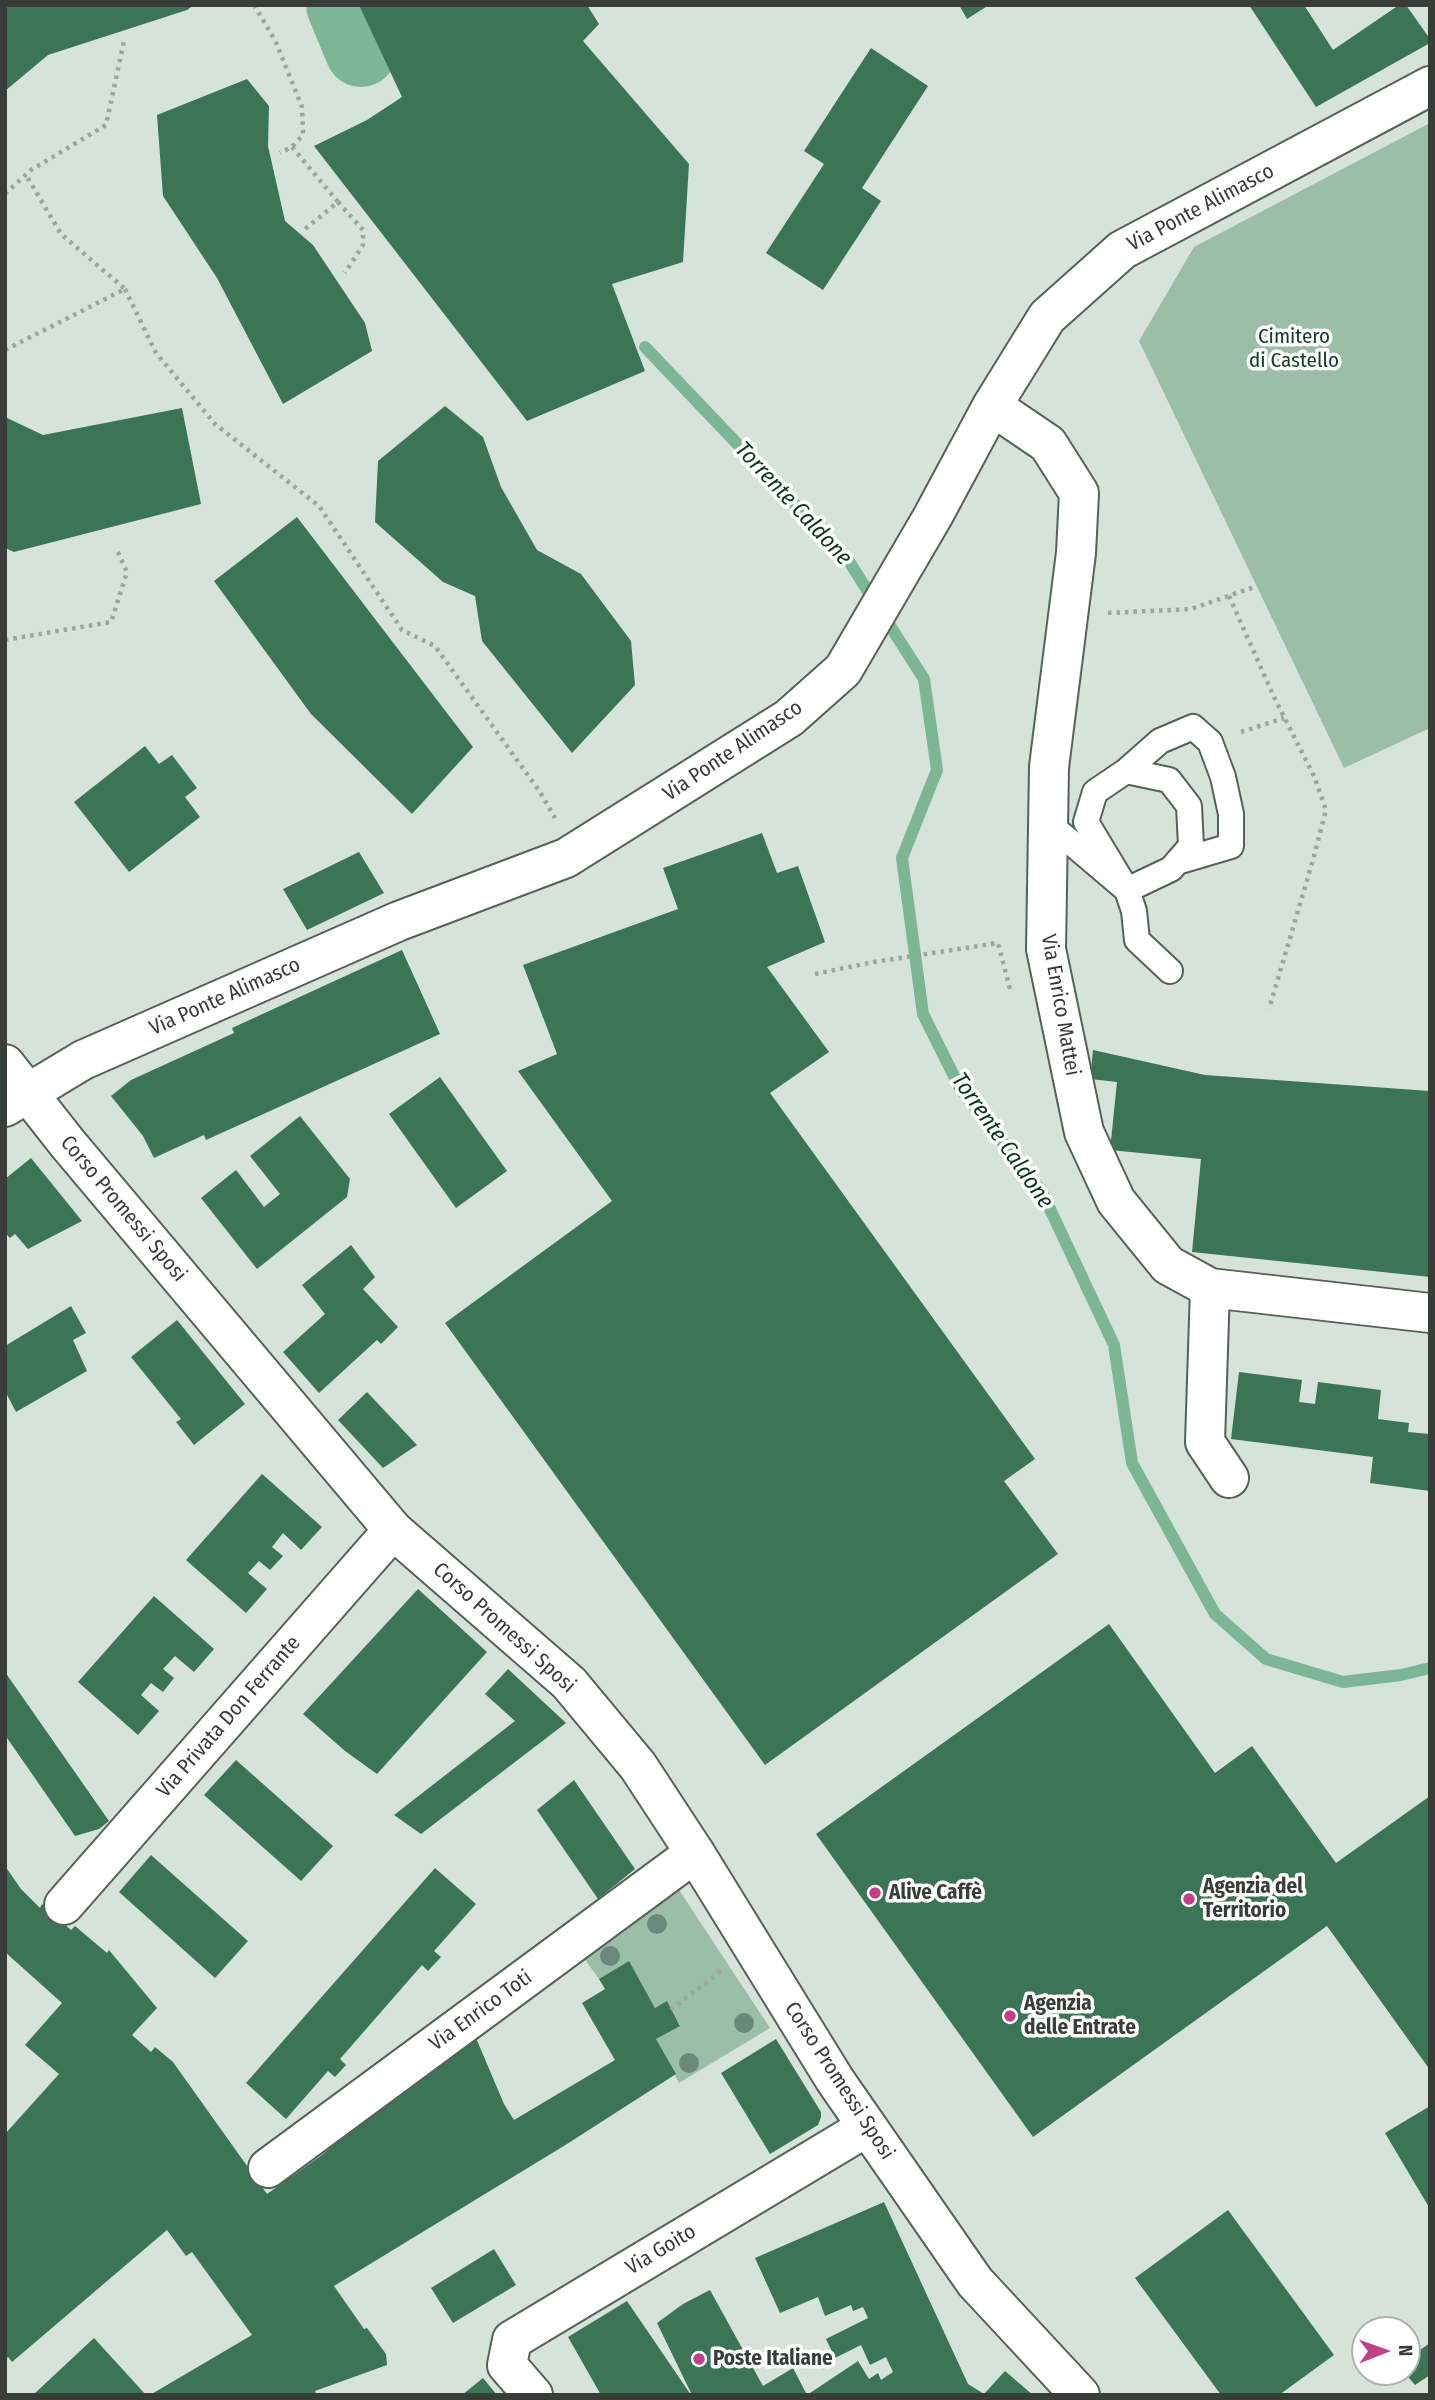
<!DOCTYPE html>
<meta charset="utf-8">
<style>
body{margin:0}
#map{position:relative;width:1435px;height:2400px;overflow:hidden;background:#d6e3db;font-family:"Fira Sans Condensed",sans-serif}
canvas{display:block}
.frame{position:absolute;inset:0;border:7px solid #383d3a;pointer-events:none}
.north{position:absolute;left:1351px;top:2316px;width:70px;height:70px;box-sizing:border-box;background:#fff;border:2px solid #afb1b0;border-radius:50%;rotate:89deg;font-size:19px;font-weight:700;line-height:28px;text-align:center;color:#383d3a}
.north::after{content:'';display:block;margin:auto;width:24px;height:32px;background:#c24087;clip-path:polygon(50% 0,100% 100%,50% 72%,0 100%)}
</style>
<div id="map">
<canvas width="1435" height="2400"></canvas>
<div class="frame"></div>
<div class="north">N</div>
</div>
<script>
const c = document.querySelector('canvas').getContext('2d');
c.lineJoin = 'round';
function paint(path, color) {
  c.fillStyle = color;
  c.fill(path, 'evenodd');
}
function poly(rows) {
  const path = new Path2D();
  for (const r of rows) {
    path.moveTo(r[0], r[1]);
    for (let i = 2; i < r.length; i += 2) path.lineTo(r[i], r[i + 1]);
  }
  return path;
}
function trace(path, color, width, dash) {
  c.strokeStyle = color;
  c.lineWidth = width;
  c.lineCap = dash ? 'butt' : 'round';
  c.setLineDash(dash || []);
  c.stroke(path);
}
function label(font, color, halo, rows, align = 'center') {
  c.font = font + ' "Fira Sans Condensed",sans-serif';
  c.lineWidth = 7;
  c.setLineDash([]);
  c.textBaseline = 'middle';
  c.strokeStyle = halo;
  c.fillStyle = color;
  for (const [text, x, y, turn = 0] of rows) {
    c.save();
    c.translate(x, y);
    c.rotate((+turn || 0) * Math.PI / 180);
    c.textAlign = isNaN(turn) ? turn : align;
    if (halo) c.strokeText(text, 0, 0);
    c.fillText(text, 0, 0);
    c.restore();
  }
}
const green = poly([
 [1430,123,1430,728,1344,768,1139,341,1194,247],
 [679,1890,770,2028,679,2083,656,2039,680,2025,667,2002,655,2008,629,1962,599,1979,581,1954]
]);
const stream = poly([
 [645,347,848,560,924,679,937,770,902,858,923,1014,961,1090,1041,1190,1114,1345,1132,1463,1215,1614,1266,1659,1343,1682,1401,1675,1430,1668]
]);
const river = poly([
 [342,5,361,51]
]);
const building = poly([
 [5,5,194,5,187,10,48,55,5,91],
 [359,5,587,5,599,24,583,41,689,164,683,262,612,284,645,371,527,421,314,146,367,120,402,97],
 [959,5,989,5,967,19],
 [1249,5,1304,5,1333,50,1399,5,1406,5,1430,39,1430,43,1316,107],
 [871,48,928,86,862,188,881,201,823,290,766,253,824,164,804,151],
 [247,79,269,106,268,146,285,221,313,245,365,323,372,351,283,404,217,278,163,196,157,115],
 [445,406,483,437,501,487,537,550,581,574,631,641,635,685,572,753,482,641,475,596,443,582,375,522,378,461],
 [182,408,201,504,14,552,5,548,5,417,43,435],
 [297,517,473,747,412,814,311,714,214,581],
 [145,746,159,764,172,755,197,788,185,797,200,817,129,872,74,802],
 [762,833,777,873,798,866,825,942,767,967,829,1052,770,1093,1035,1459,1004,1481,1058,1554,765,1765,445,1323,612,1201,518,1071,557,1054,523,965,678,909,663,868],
 [359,852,384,893,307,930,283,889],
 [402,950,440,1034,206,1140,204,1135,154,1158,143,1136,111,1096,131,1080,234,1033,232,1028],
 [1093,1050,1205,1075,1430,1091,1430,1277,1192,1252,1201,1159,1110,1150,1117,1082,1090,1079],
 [440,1077,507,1171,456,1208,389,1114],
 [300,1116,350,1179,347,1197,257,1269,201,1198,236,1170,264,1207,280,1194,250,1156],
 [31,1158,82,1221,28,1249,15,1234,10,1238,5,1233,5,1179],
 [351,1245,375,1277,363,1289,398,1327,381,1344,377,1340,319,1393,283,1352,325,1314,302,1285],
 [71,1306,86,1333,73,1340,87,1371,16,1412,5,1391,5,1346],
 [177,1320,245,1404,194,1445,176,1422,181,1419,131,1357],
 [1239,1372,1302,1380,1299,1402,1315,1404,1318,1382,1381,1390,1378,1419,1409,1423,1408,1432,1430,1434,1430,1491,1370,1483,1373,1457,1231,1439],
 [367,1392,417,1445,383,1468,338,1420],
 [262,1474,322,1527,301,1550,283,1533,272,1547,283,1556,270,1570,259,1561,248,1573,267,1589,246,1613,186,1560],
 [418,1589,487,1652,377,1774,345,1751,303,1714],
 [154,1596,214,1649,194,1672,175,1656,163,1669,174,1678,163,1692,151,1683,141,1695,159,1711,138,1735,78,1682],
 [1109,1624,1215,1773,1252,1746,1336,1863,1430,1796,1430,2070,1327,1926,1033,2137,816,1834],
 [508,1669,566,1723,421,1834,394,1815,515,1721,485,1694],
 [5,1672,109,1821,99,1829,75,1836,5,1735],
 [236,1760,333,1846,301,1881,204,1795],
 [574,1780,635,1869,598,1899,537,1810],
 [151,1855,248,1941,215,1978,119,1892],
 [5,1866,21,1889,40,1908,42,1904,71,1930,75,1926,107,1953,109,1950,157,2008,132,2035,151,2052,155,2047,173,2062,267,2194,322,2155,392,2093,473,2031,504,2104,514,2120,615,2060,582,2003,605,1989,599,1979,629,1961,655,2008,667,2001,680,2026,656,2039,676,2074,567,2144,334,2286,364,2329,367,2328,386,2354,387,2365,315,2391,317,2395,150,2395,252,2335,192,2252,186,2256,167,2230,12,2362,8,2357,5,2360,5,2134,59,2074,25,2045,62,2003,5,1952],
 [435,1868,476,1904,434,1951,441,1957,428,1971,422,1965,340,2059,346,2065,335,2077,328,2071,286,2119,246,2083],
 [776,2039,821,2112,821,2117,818,2125,770,2154,721,2073],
 [1430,2106,1430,2209,1385,2133],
 [884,2202,968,2384,984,2394,1005,2371,1033,2395,692,2395,657,2323,683,2304,710,2290,763,2386,793,2368,807,2395,858,2361,869,2379,878,2373,881,2380,893,2372,886,2357,870,2365,861,2345,835,2358,826,2339,868,2318,863,2307,853,2311,851,2305,825,2316,818,2297,780,2313,755,2258],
 [1228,2210,1334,2355,1279,2395,1221,2395,1135,2278],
 [494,2249,516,2285,453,2323,431,2288],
 [627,2301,691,2395,601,2395,568,2337],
 [94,2338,146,2395,33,2395],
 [1430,2343,1430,2375,1415,2385,1404,2372,1407,2372,1407,2359],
 [483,2378,497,2395,462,2395]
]);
const path = poly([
 [254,5,275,40,302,107,303,135,292,147,280,153],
 [292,147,338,202,305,229],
 [5,194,31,170,106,125,124,41],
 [338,202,363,230,363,245,345,273],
 [125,289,156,353,215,424,319,506,402,630,435,646,540,792,555,818],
 [5,350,125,289,61,234,26,175],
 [1229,596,1274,697,1314,776,1326,810,1313,860,1269,1009],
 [1108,613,1191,609,1257,586],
 [5,640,111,622,127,572,117,550],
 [1241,732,1284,718],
 [815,974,874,962,998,943,1010,989],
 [671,2010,722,1970]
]);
const service = poly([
 [1126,771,1160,741,1193,727,1210,742,1223,777,1231,814,1231,846,1177,862],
 [1048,823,1127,890,1086,822,1095,792,1126,771,1169,780,1189,806,1191,846,1171,869,1127,890,1134,911,1137,940,1170,971]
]);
const minor = poly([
 [992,406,1048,444,1079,493,1076,553,1049,767,1046,949,1084,1132,1116,1201,1168,1265,1210,1288,1430,1313],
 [5,1107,83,1060,399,921,566,858,789,718,843,670,933,516,992,406,1047,317,1122,250,1430,86],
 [1210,1288,1205,1442,1229,1478],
 [64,1905,393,1530],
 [268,2168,695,1853],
 [533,2395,507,2365,512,2340,867,2127]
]);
const tertiary = poly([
 [5,1064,68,1144,393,1530,569,1683,638,1766,695,1853,835,2080,975,2282,1080,2395]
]);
const trees = [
 [657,1924],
 [610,1956],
 [744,2023],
 [689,2063]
];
const markers = [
 [875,1893,7,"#c24087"],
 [1189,1899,7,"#c24087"],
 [1010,2016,7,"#c24087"],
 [699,2359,7,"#c24087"]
];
const streetNames = [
 ["Via Ponte Alimasco",1201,208,-28],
 ["Via Ponte Alimasco",733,751,-34],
 ["Via Ponte Alimasco",225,997,-24],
 ["Via Enrico Mattei",1060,1005,80],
 ["Corso Promessi Sposi",123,1209,50],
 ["Corso Promessi Sposi",504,1628,42],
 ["Via Privata Don Ferrante",229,1717,-49],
 ["Via Enrico Toti",481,2011,-36],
 ["Corso Promessi Sposi",839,2081,57],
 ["Via Goito",661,2250,-31]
];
const parkNames = [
 ["Cimitero",1294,337],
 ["di Castello",1294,361]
];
const poiNames = [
 ["Agenzia del",1203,1887],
 ["Territorio",1203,1911],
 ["Alive Caffè",889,1893],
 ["Agenzia",1024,2004],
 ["delle Entrate",1024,2028],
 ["Poste Italiane",713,2359]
];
const waterNames = [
 ["Torrente Caldone",793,504,47],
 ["Torrente Caldone",1002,1141,55]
];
paint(green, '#9bbea9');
trace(stream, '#7db695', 12);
trace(river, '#7db695', 72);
paint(building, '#3c7456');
trace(service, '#56615a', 28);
trace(minor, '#56615a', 42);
trace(tertiary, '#56615a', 42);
trace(path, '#9ca69f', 4.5, [3.5, 5]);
trace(service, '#fff', 24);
trace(minor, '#fff', 38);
trace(tertiary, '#fff', 38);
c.fillStyle = '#6a897a';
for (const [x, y] of trees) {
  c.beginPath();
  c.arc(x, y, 10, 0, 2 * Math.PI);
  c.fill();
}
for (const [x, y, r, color] of markers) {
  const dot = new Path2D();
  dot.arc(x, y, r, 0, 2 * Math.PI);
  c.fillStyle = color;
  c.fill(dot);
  trace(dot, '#fff', 2.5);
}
label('21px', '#383d3a', '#fff', streetNames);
label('21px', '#12402a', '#fff', parkNames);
label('bold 21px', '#383d3a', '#fff', poiNames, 'left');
label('italic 23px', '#073721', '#fff', waterNames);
</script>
